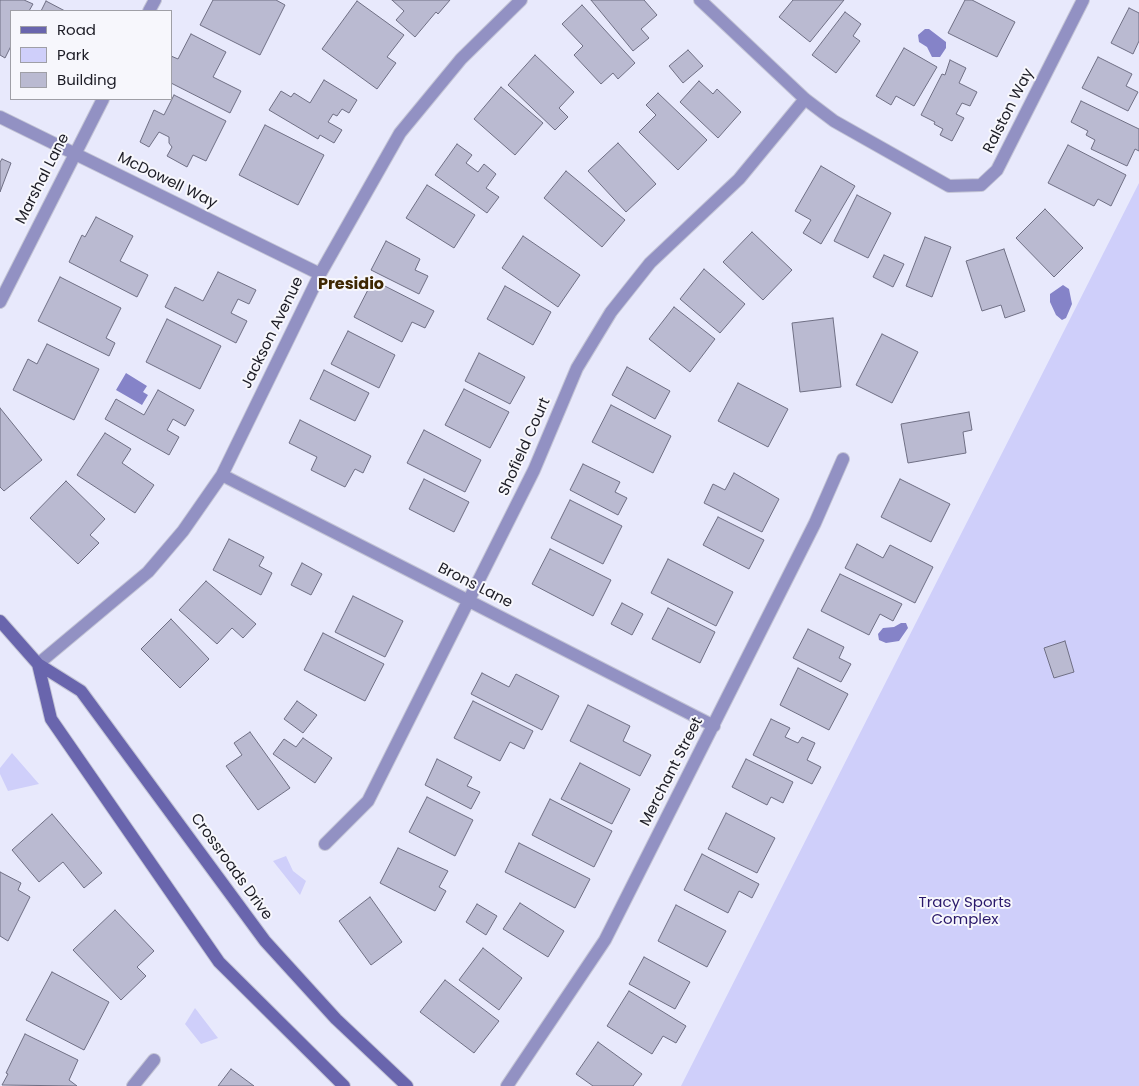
<!DOCTYPE html>
<style>
body{margin:0}
#map{position:relative;width:1139px;height:1086px;overflow:hidden;background:#e8e9fc;font-family:Poppins,sans-serif}
canvas{display:block}
.legend{position:absolute;left:10px;top:10px;width:162px;height:90px;box-sizing:border-box;background:#f7f7fc;border:1px solid #9f9fa6;margin:0;padding:6px 9px;list-style:none;font-size:15px;color:#1c1c25}
.legend li{display:flex;align-items:center;gap:10px;height:25px}
.legend b{width:25px;border:1px solid #9f9fa6}
</style>
<div id="map">
<canvas width="1139" height="1086"></canvas>
<ul class="legend">
<li><b style="height:6px;background:#6965ad"></b>Road</li>
<li><b style="height:14px;background:#cfcffa"></b>Park</li>
<li><b style="height:14px;background:#babad1"></b>Building</li>
</ul>
</div>
<script>
const c = document.querySelector('canvas').getContext('2d');
c.lineJoin = 'round';
function paint(path, color) {
  c.fillStyle = color;
  c.fill(path, 'evenodd');
}
function poly(rows) {
  const path = new Path2D();
  for (const r of rows) {
    path.moveTo(r[0], r[1]);
    for (let i = 2; i < r.length; i += 2) path.lineTo(r[i], r[i + 1]);
  }
  return path;
}
function trace(path, color, width, dash) {
  c.strokeStyle = color;
  c.lineWidth = width;
  c.lineCap = dash ? 'butt' : 'round';
  c.setLineDash(dash || []);
  c.stroke(path);
}
function label(font, color, halo, rows, align = 'center') {
  c.font = font + ' Poppins,sans-serif';
  c.lineWidth = 4;
  c.setLineDash([]);
  c.textBaseline = 'middle';
  c.strokeStyle = halo;
  c.fillStyle = color;
  for (const [text, x, y, turn = 0] of rows) {
    c.save();
    c.translate(x, y);
    c.rotate((+turn || 0) * Math.PI / 180);
    c.textAlign = isNaN(turn) ? turn : align;
    if (halo) c.strokeText(text, 0, 0);
    c.fillText(text, 0, 0);
    c.restore();
  }
}
const green = poly([
 [1139,183,1139,1086,681,1086],
 [12,753,39,784,8,791,0,774,0,768],
 [286,856,293,871,306,881,300,895,273,861],
 [195,1008,218,1038,201,1044,185,1024]
]);
const water = poly([
 [925,29,929,29,946,42,946,48,940,57,932,57,927,47,919,42,918,35],
 [1063,285,1069,289,1072,304,1066,318,1062,320,1056,315,1050,302,1050,294],
 [126,373,147,386,143,392,148,395,142,405,116,390],
 [901,623,906,623,908,628,899,641,886,643,879,640,878,634,883,628,894,627]
]);
const building = poly([
 [0,0,24,0,33,4,29,11,11,11,11,46,5,58,0,55,0,0],
 [213,0,276,0,285,5,260,55,200,25,213,0],
 [392,0,450,0,438,14,436,12,415,37,396,20,404,11,392,0],
 [591,0,644,0,657,15,641,29,649,38,633,51,591,0],
 [793,0,844,0,810,42,779,17,793,0],
 [965,0,972,0,1015,22,997,57,948,33,965,0],
 [46,1,65,11,41,11,46,1],
 [357,1,404,35,387,57,396,63,377,89,322,49,357,1],
 [582,5,635,63,618,79,613,73,601,84,574,55,583,46,562,24,582,5],
 [1129,8,1139,13,1139,41,1133,54,1111,43,1129,8],
 [845,12,861,24,853,36,860,41,836,73,812,55,845,12],
 [191,34,226,52,213,77,241,91,230,113,171,83,171,56,178,59,191,34],
 [904,48,937,67,914,106,896,96,891,105,876,96,904,48],
 [688,50,703,66,683,83,669,66,688,50],
 [535,55,574,92,559,108,568,117,555,130,508,85,535,55],
 [1098,57,1132,74,1126,86,1138,92,1128,111,1082,88,1098,57],
 [950,60,966,68,959,83,977,92,970,106,962,103,956,114,964,118,952,141,940,135,943,129,934,124,935,122,921,115,942,74,945,75,950,60],
 [324,80,357,100,349,113,342,109,337,116,333,114,328,122,342,130,334,143,320,135,318,139,269,110,281,91,291,97,294,93,310,103,324,80],
 [699,81,713,94,717,89,741,112,718,138,680,102,699,81],
 [501,87,543,123,515,155,474,119,501,87],
 [658,93,707,140,678,170,639,132,656,115,646,105,658,93],
 [174,95,226,121,206,161,193,155,187,167,167,156,172,147,169,143,169,137,159,132,149,147,140,142,154,110,164,115,174,95],
 [1081,101,1139,129,1139,151,1135,149,1127,166,1091,149,1095,140,1086,135,1088,131,1071,122,1081,101],
 [265,125,324,155,298,205,239,175,265,125],
 [618,143,656,184,626,212,588,171,618,143],
 [457,144,472,155,466,163,478,172,484,164,496,174,486,188,499,197,487,213,435,175,457,144],
 [1068,145,1126,175,1111,206,1098,199,1094,206,1048,183,1068,145],
 [2,159,11,163,0,192,0,162,2,159],
 [821,166,855,186,821,244,803,233,811,220,795,211,821,166],
 [566,171,625,220,602,247,544,198,566,171],
 [427,185,475,215,454,248,406,218,427,185],
 [857,195,891,213,868,258,834,241,857,195],
 [1045,209,1083,248,1054,277,1016,238,1045,209],
 [96,217,133,236,120,261,148,275,137,297,69,262,82,235,85,237,96,217],
 [752,232,792,270,763,300,723,262,752,232],
 [523,236,580,275,558,307,502,268,523,236],
 [925,237,951,247,932,297,906,286,925,237],
 [386,241,420,259,415,270,428,276,419,294,371,270,386,241],
 [1004,249,1025,311,1005,318,1001,305,982,311,966,261,1004,249],
 [884,255,904,264,893,287,873,277,884,255],
 [704,269,745,304,720,333,680,299,704,269],
 [218,272,256,290,249,304,238,299,231,313,247,321,236,343,165,307,175,287,203,301,218,272],
 [60,277,121,308,106,338,115,343,109,356,38,321,60,277],
 [373,280,434,311,425,328,412,322,402,342,354,317,373,280],
 [505,286,551,312,533,345,487,319,505,286],
 [674,307,715,339,690,372,649,339,674,307],
 [833,318,841,387,800,392,792,323,833,318],
 [167,319,221,346,200,389,146,362,167,319],
 [348,331,395,355,379,388,331,364,348,331],
 [882,334,918,352,892,403,856,385,882,334],
 [47,344,99,369,74,420,13,390,28,359,37,364,47,344],
 [479,353,525,377,510,404,465,381,479,353],
 [627,367,670,391,655,419,612,395,627,367],
 [324,370,369,393,355,421,310,399,324,370],
 [738,383,788,409,768,447,718,421,738,383],
 [464,389,509,412,490,448,445,425,464,389],
 [158,390,194,410,185,426,173,419,167,430,179,437,169,455,105,419,116,399,144,415,158,390],
 [611,405,671,436,653,473,592,442,611,405],
 [0,408,42,460,4,491,0,487,0,408],
 [969,412,972,430,963,432,966,453,908,463,901,424,969,412],
 [300,420,371,456,363,473,355,469,345,487,311,470,317,457,289,443,300,420],
 [424,430,481,460,465,492,407,463,424,430],
 [105,433,131,449,122,463,154,485,135,513,77,475,105,433],
 [583,464,620,482,615,492,627,498,618,515,570,490,583,464],
 [734,473,779,499,762,532,704,503,713,484,725,490,734,473],
 [424,479,469,502,454,532,409,509,424,479],
 [900,479,950,504,931,542,881,517,900,479],
 [66,481,105,519,90,535,99,543,78,564,30,518,66,481],
 [570,500,622,526,603,564,551,538,570,500],
 [718,517,764,540,749,569,703,545,718,517],
 [229,539,264,557,259,566,272,573,261,595,213,570,229,539],
 [857,544,883,558,890,545,933,567,915,603,845,568,857,544],
 [550,549,611,580,593,616,532,584,550,549],
 [668,559,733,592,716,626,651,593,668,559],
 [302,563,322,574,311,595,291,585,302,563],
 [840,574,902,604,893,621,880,614,869,635,821,611,840,574],
 [206,581,256,624,243,638,232,628,217,644,179,610,206,581],
 [353,596,403,621,385,657,335,632,353,596],
 [622,603,643,614,632,635,611,624,622,603],
 [668,608,715,632,700,663,652,639,668,608],
 [171,619,209,659,180,688,141,649,171,619],
 [808,629,844,647,839,658,851,664,841,682,793,658,808,629],
 [323,633,384,664,365,701,304,670,323,633],
 [1065,641,1074,672,1054,678,1044,648,1065,641],
 [798,668,848,694,829,730,780,705,798,668],
 [482,673,509,687,516,674,559,696,542,730,471,694,482,673],
 [297,701,317,715,303,733,284,719,297,701],
 [473,701,533,731,524,749,510,742,500,761,454,738,473,701],
 [588,705,630,726,623,741,651,755,640,776,570,741,588,705],
 [771,719,790,728,785,737,798,743,802,737,815,743,807,760,821,767,812,784,753,755,771,719],
 [250,732,290,788,258,810,226,766,242,755,234,743,250,732],
 [303,738,332,758,315,783,273,754,284,739,296,747,303,738],
 [437,759,472,777,467,786,480,792,471,809,425,785,437,759],
 [746,759,793,782,783,803,771,797,767,805,732,787,746,759],
 [580,763,630,789,612,824,561,799,580,763],
 [427,797,473,820,455,856,409,832,427,797],
 [550,799,612,831,594,867,532,835,550,799],
 [726,813,775,838,757,873,708,849,726,813],
 [52,814,102,873,84,888,63,862,39,882,12,850,52,814],
 [519,843,590,879,575,908,505,872,519,843],
 [398,848,448,871,439,887,446,891,435,911,380,883,398,848],
 [702,854,759,884,752,898,739,891,728,913,684,890,702,854],
 [0,872,21,883,18,890,30,897,8,941,0,936,0,872],
 [370,897,402,942,371,965,339,921,370,897],
 [520,903,564,931,548,957,503,929,520,903],
 [477,904,497,916,486,935,466,922,477,904],
 [676,905,726,931,707,967,658,941,676,905],
 [115,910,154,951,137,967,146,976,121,1000,73,950,115,910],
 [483,948,522,978,499,1010,459,980,483,948],
 [644,957,690,982,675,1009,629,984,644,957],
 [52,972,109,1002,84,1050,26,1020,52,972],
 [445,980,499,1021,474,1053,420,1012,445,980],
 [629,991,686,1026,676,1043,663,1036,652,1054,607,1026,629,991],
 [25,1034,78,1060,69,1080,77,1086,2,1085,8,1074,6,1073,25,1034],
 [598,1042,642,1074,633,1086,593,1086,576,1074,598,1042],
 [231,1069,254,1086,218,1086,231,1069]
]);
const street = poly([
 [700,0,805,99,834,121,949,186,981,185,997,170,1083,0],
 [149,11,155,0],
 [0,117,320,274],
 [0,302,103,99],
 [222,475,714,726],
 [38,664,148,572,183,531,222,475,320,274,400,133,461,59,521,0],
 [325,844,368,801,534,470,577,368,611,312,650,263,739,179,805,99],
 [133,1086,154,1060],
 [507,1086,605,940,815,523,843,459]
]);
const secondary = poly([
 [0,621,38,664,81,691,265,941,336,1019,407,1086],
 [38,664,51,719,219,962,344,1086]
]);
const streetNames = [
 ["Ralston Way",1009,111,-63],
 ["Marshal Lane",43,179,-63],
 ["McDowell Way",167,181,26],
 ["Jackson Avenue",273,333,-64],
 ["Shofield Court",525,447,-66],
 ["Brons Lane",475,586,27],
 ["Merchant Street",672,772,-63],
 ["Crossroads Drive",231,867,54]
];
const parkNames = [
 ["Tracy Sports",965,903],
 ["Complex",965,920]
];
const neighbourhoodNames = [
 ["Presidio",351,285]
];
paint(green, '#cfcffa');
paint(water, '#8583c8');
paint(building, '#babad1');
trace(building, '#6f6f84', 1);
trace(street, '#c3c4d5', 14);
trace(secondary, '#c3c4d5', 14);
trace(street, '#9291c3', 12);
trace(secondary, '#6965ad', 12);
label('15px', '#1c1c25', '#f7f7fc', streetNames);
label('15px', '#2a196b', '#f7f7fc', parkNames);
label('bold 16px', '#3e2702', '#f7f7fc', neighbourhoodNames);
</script>
